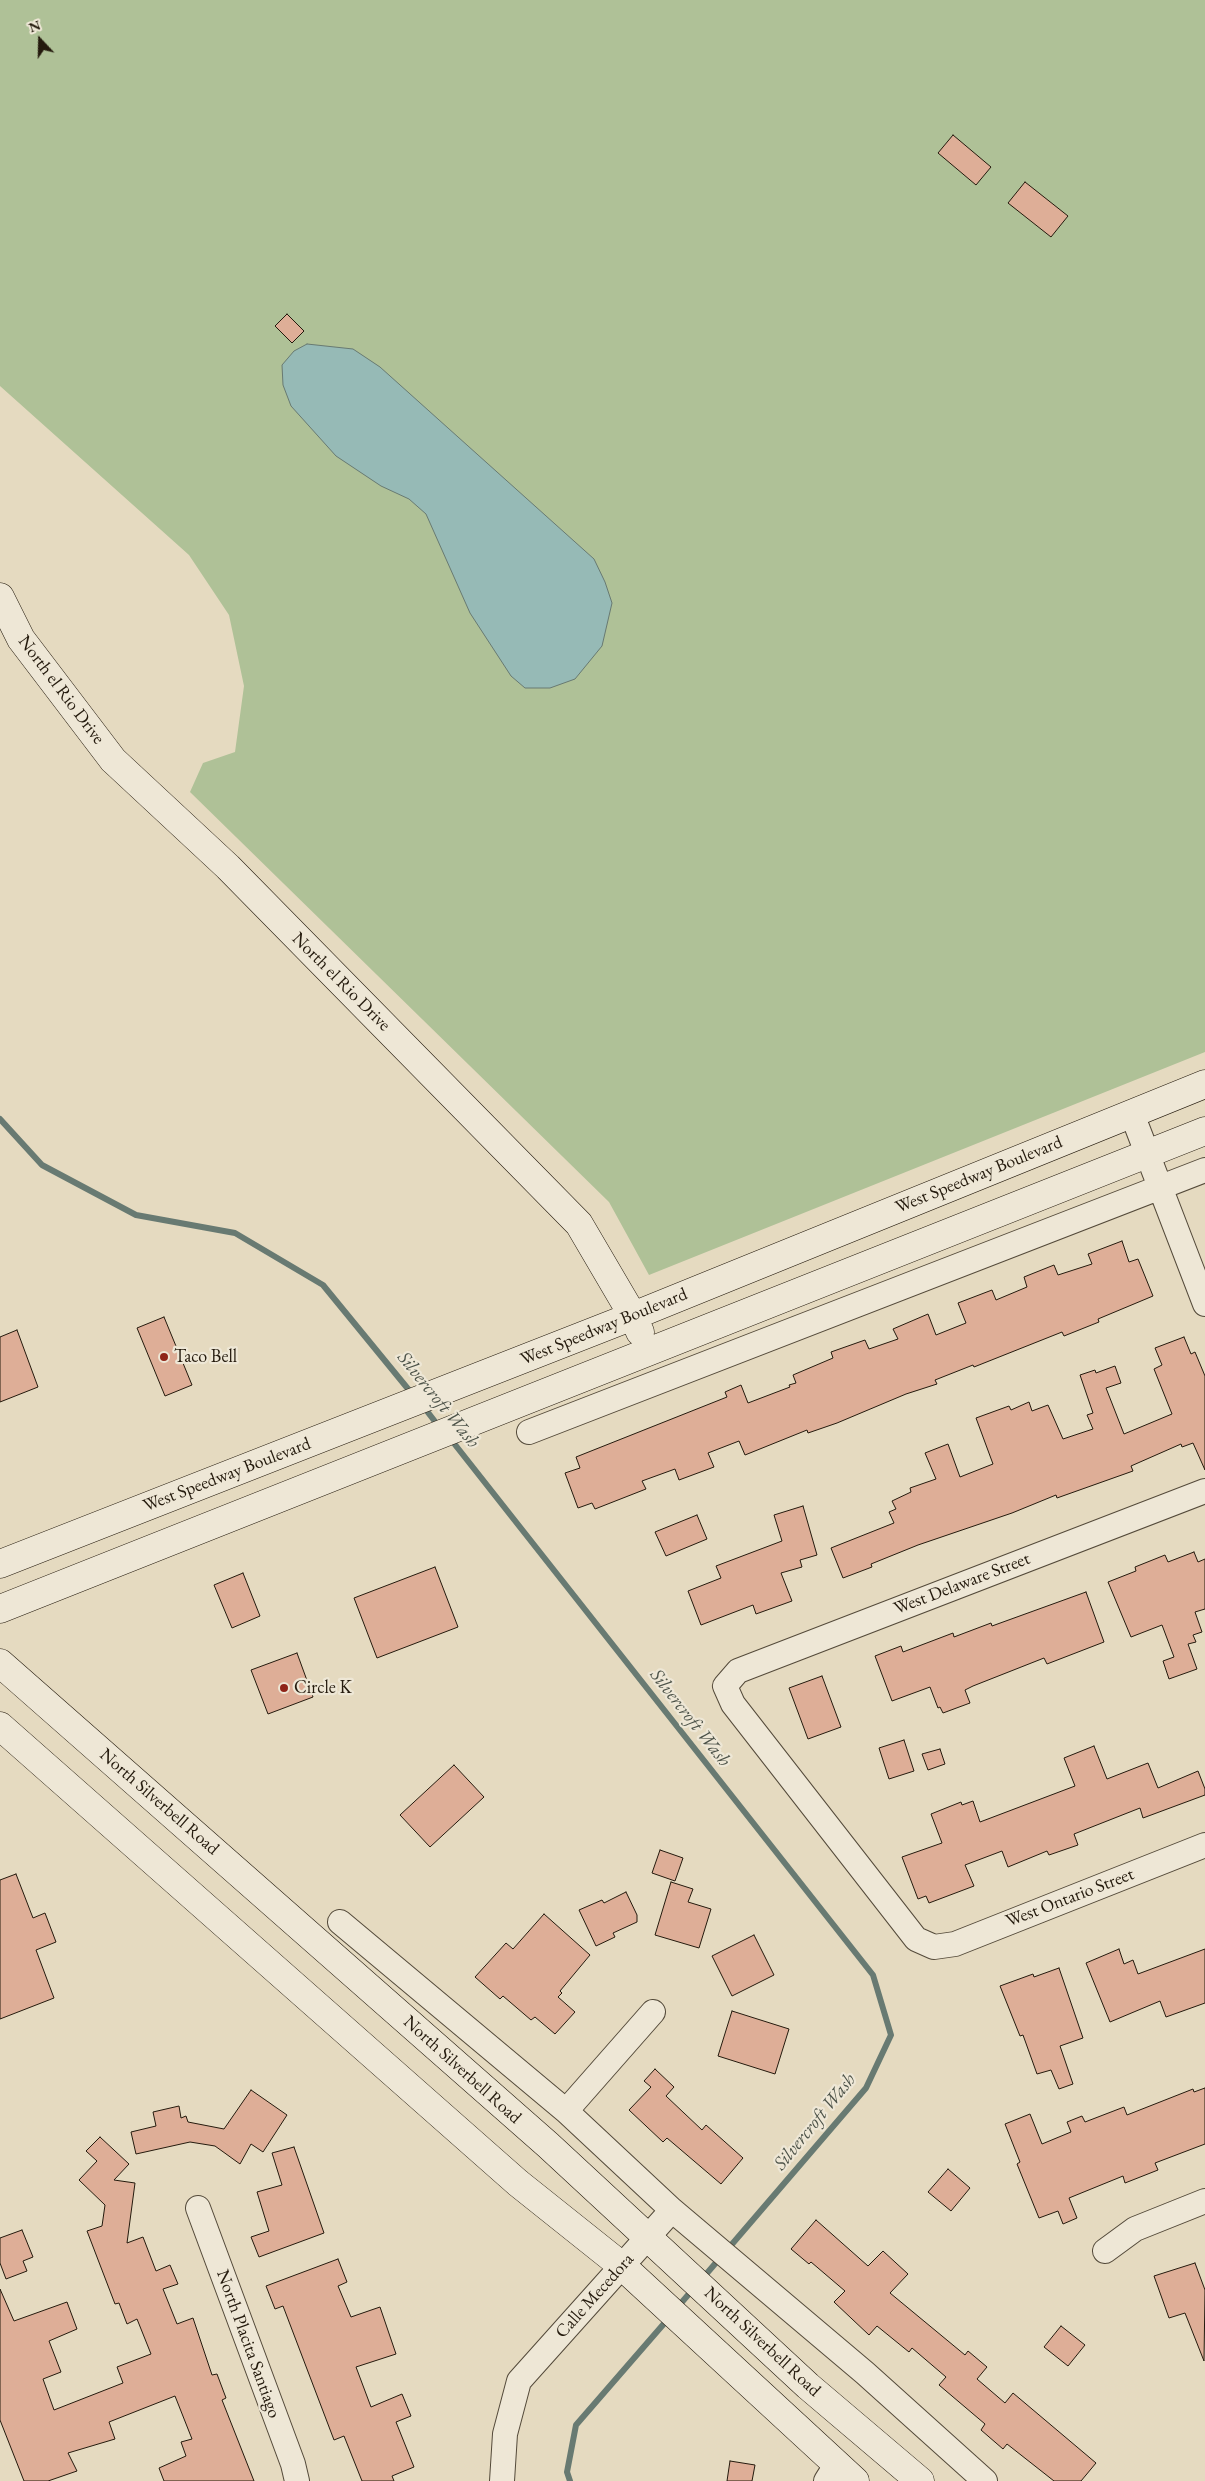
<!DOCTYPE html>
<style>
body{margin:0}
#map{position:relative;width:1205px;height:2481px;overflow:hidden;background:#e5dac0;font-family:"EB Garamond",serif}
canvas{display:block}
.north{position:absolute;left:15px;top:15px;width:50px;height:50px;-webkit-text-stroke:4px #eee7d6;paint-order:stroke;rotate:339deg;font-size:14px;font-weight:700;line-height:20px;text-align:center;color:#241a0d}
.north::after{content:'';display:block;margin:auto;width:18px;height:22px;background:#241a0d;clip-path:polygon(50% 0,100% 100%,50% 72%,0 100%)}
</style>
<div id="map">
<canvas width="1205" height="2481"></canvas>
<div class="north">N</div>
</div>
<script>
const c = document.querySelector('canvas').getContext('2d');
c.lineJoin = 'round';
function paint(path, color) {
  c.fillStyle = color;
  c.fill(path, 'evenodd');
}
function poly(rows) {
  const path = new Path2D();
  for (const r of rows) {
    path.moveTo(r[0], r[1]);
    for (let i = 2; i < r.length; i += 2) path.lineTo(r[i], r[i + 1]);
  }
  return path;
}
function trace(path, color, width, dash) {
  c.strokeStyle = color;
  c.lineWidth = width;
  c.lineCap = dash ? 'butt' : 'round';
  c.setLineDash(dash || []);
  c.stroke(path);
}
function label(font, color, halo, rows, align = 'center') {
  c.font = font + ' "EB Garamond",serif';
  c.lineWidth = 4.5;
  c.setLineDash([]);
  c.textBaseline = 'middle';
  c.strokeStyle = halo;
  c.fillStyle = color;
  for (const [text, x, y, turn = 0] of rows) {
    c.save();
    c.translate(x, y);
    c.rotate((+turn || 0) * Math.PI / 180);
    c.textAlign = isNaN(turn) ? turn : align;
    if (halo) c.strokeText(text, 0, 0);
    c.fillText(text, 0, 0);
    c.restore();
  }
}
const green = poly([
 [0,0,1205,0,1205,1052,649,1275,609,1202,190,792,203,763,235,752,244,686,229,615,189,555,0,386]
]);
const water = poly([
 [307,344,353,349,380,367,594,559,605,582,612,603,602,646,575,679,550,688,525,688,511,676,470,613,426,514,409,499,381,486,336,456,291,406,283,385,282,365,294,351,307,344]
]);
const stream = poly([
 [0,1119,42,1165,136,1215,235,1233,323,1285,413,1395],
 [423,1406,440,1428],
 [449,1437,873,1975,891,2035,866,2088,727,2250],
 [702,2279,720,2258],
 [676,2309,694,2288],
 [570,2481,567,2472,576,2425,668,2319]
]);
const building = poly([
 [953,135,991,167,976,185,938,153,953,135],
 [1025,182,1068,216,1051,237,1008,203,1025,182],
 [287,314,304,331,292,343,275,326,287,314],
 [1122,1241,1129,1262,1138,1259,1153,1296,1098,1319,1099,1322,1064,1336,1062,1332,974,1367,973,1365,935,1380,937,1384,906,1394,837,1423,808,1433,807,1430,745,1455,739,1441,708,1453,714,1467,679,1480,675,1469,642,1481,646,1489,595,1509,592,1503,578,1508,565,1473,580,1468,576,1457,727,1397,725,1392,741,1385,748,1403,790,1387,789,1385,796,1383,793,1375,833,1358,831,1352,865,1340,869,1349,898,1339,893,1329,928,1314,936,1335,966,1323,958,1303,992,1290,996,1300,1027,1287,1024,1277,1054,1265,1058,1275,1092,1264,1088,1254,1122,1241],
 [164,1317,192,1385,165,1396,137,1328,164,1317],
 [17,1330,38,1387,0,1402,0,1337,17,1330],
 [1184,1337,1191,1354,1195,1352,1205,1376,1205,1470,1193,1443,1182,1447,1181,1444,1131,1466,1133,1471,1057,1498,1056,1495,1012,1513,918,1545,871,1564,872,1567,843,1578,831,1548,894,1523,889,1512,896,1509,892,1501,911,1492,910,1488,936,1479,925,1453,948,1444,960,1477,993,1464,976,1418,1009,1406,1011,1410,1029,1402,1032,1411,1048,1405,1063,1439,1093,1429,1087,1415,1093,1413,1080,1375,1095,1370,1096,1373,1115,1366,1121,1383,1106,1388,1124,1434,1172,1414,1154,1369,1162,1365,1155,1348,1184,1337],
 [803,1506,817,1555,800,1560,802,1567,781,1573,792,1601,756,1614,753,1605,701,1625,688,1591,721,1578,716,1566,782,1541,774,1515,803,1506],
 [697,1515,707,1539,666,1556,655,1532,697,1515],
 [1194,1552,1198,1562,1205,1559,1205,1609,1195,1612,1202,1632,1193,1635,1196,1642,1188,1644,1197,1669,1169,1679,1163,1661,1174,1657,1162,1625,1131,1637,1108,1582,1136,1571,1135,1567,1165,1555,1168,1562,1194,1552],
 [435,1567,458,1627,377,1658,354,1598,435,1567],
 [243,1573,260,1616,232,1628,214,1585,243,1573],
 [1086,1592,1104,1642,1047,1664,1044,1658,973,1686,965,1690,970,1703,943,1713,940,1707,938,1708,930,1687,892,1701,875,1656,901,1646,903,1652,953,1633,954,1637,991,1623,992,1626,1086,1592],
 [297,1653,313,1697,268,1714,251,1670,297,1653],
 [822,1676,841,1727,808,1739,789,1688,822,1676],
 [904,1740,914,1771,889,1779,879,1748,904,1740],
 [1094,1746,1107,1779,1148,1763,1158,1788,1198,1771,1205,1789,1205,1795,1143,1818,1140,1808,1074,1834,1078,1845,1049,1855,1047,1851,1008,1867,1002,1851,965,1865,974,1886,929,1903,926,1896,918,1899,902,1857,942,1843,931,1814,961,1802,962,1805,973,1801,980,1822,1075,1786,1064,1758,1094,1746],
 [940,1749,945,1764,928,1770,922,1754,940,1749],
 [454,1765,484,1797,430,1847,400,1815,454,1765],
 [660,1850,683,1858,675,1881,652,1873,660,1850],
 [16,1874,33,1918,45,1913,56,1942,36,1950,54,1998,0,2019,0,1880,16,1874],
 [671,1882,693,1889,688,1902,711,1909,699,1948,655,1935,671,1882],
 [626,1892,637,1915,637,1922,613,1933,615,1937,596,1946,579,1910,602,1900,604,1903,626,1892],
 [544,1914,590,1955,560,1991,562,1993,558,1997,575,2012,555,2034,535,2017,531,2020,503,1996,500,1999,475,1977,506,1943,513,1949,544,1914],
 [754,1935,774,1975,732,1996,712,1956,754,1935],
 [1119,1949,1124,1964,1133,1960,1138,1974,1205,1949,1205,2003,1166,2017,1160,2001,1110,2022,1086,1963,1119,1949],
 [1059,1968,1083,2038,1060,2046,1073,2084,1059,2089,1051,2070,1037,2074,1023,2035,1020,2036,1000,1986,1033,1974,1034,1977,1059,1968],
 [732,2011,789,2029,775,2074,718,2056,732,2011],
 [655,2069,674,2087,666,2096,702,2130,706,2125,743,2158,721,2184,667,2138,663,2142,629,2110,651,2087,644,2081,655,2069],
 [1205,2088,1205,2144,1155,2163,1158,2170,1125,2183,1123,2176,1069,2198,1077,2218,1063,2224,1058,2211,1039,2218,1017,2164,1020,2162,1005,2124,1030,2114,1042,2144,1071,2132,1067,2122,1082,2116,1085,2122,1124,2107,1127,2115,1193,2089,1194,2092,1205,2088],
 [251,2090,287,2115,263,2152,251,2144,240,2164,215,2146,190,2142,136,2154,131,2132,156,2126,153,2112,179,2106,181,2118,186,2116,188,2122,224,2129,251,2090],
 [100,2137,129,2164,114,2180,135,2183,127,2243,143,2237,156,2271,170,2265,178,2284,163,2289,177,2324,193,2318,212,2375,217,2374,226,2398,222,2400,254,2481,164,2481,159,2468,186,2456,181,2442,192,2439,175,2396,109,2422,115,2439,68,2453,77,2471,48,2481,24,2481,0,2420,0,2289,14,2321,67,2302,77,2329,49,2341,61,2372,43,2379,54,2410,123,2383,117,2367,151,2354,137,2319,127,2324,119,2303,115,2304,87,2231,102,2226,105,2205,79,2180,97,2161,86,2151,100,2137],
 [294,2147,324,2233,259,2257,251,2237,269,2231,257,2192,282,2185,272,2153,294,2147],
 [948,2169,970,2188,951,2211,928,2192,948,2169],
 [816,2220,868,2266,883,2251,908,2274,890,2293,965,2355,968,2351,987,2367,977,2379,1005,2403,1013,2393,1096,2463,1081,2481,1054,2481,1007,2444,1003,2449,981,2430,985,2424,939,2385,946,2377,912,2348,909,2352,877,2326,869,2335,834,2302,845,2291,811,2262,809,2264,791,2249,816,2220],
 [22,2230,33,2257,23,2261,27,2271,6,2279,0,2263,0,2238,22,2230],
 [338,2259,347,2282,338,2286,351,2317,380,2307,396,2354,356,2367,371,2407,402,2394,411,2416,396,2422,414,2467,392,2476,394,2481,362,2481,344,2436,334,2440,283,2306,275,2309,266,2286,338,2259],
 [1195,2263,1205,2290,1204,2361,1185,2313,1169,2318,1154,2276,1195,2263],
 [1061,2326,1085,2345,1068,2366,1044,2347,1061,2326],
 [730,2461,755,2465,752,2481,727,2481,730,2461]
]);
const street = poly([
 [1132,1114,1205,1304],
 [529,1432,1205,1170],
 [1205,1491,738,1671,725,1686,733,1704,916,1939,934,1947,955,1944,1205,1845],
 [340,1922,566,2111,672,2210,865,2373,985,2481],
 [566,2111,653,2012],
 [198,2208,293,2464,297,2481],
 [1105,2251,1135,2229,1205,2201],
 [502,2481,505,2434,519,2381,672,2210],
 [826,2481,836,2465]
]);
const secondary = poly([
 [0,597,21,639,113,760,228,867,579,1224,633,1316,640,1332],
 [0,1564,633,1316,1205,1084],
 [0,1609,1205,1131],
 [0,1663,548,2145,808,2386,920,2481],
 [0,1726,518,2183,622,2266,855,2481]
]);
const markers = [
 [164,1357,5,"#8f2418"],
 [284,1688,5,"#8f2418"]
];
const streetNames = [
 ["North el Rio Drive",61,690,53],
 ["North el Rio Drive",341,982,45],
 ["West Speedway Boulevard",979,1175,-22],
 ["West Speedway Boulevard",604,1327,-22],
 ["West Speedway Boulevard",227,1475,-21],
 ["West Delaware Street",962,1584,-21],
 ["North Silverbell Road",159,1802,41],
 ["West Ontario Street",1070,1898,-21],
 ["North Silverbell Road",462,2070,42],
 ["Calle Mecedora",595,2296,-48],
 ["North Silverbell Road",762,2342,43],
 ["North Placita Santiago",248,2344,70]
];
const poiNames = [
 ["Taco Bell",174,1357],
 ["Circle K",294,1688]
];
const waterNames = [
 ["Silvercroft Wash",438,1400,51],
 ["Silvercroft Wash",690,1718,52],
 ["Silvercroft Wash",815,2122,-51]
];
paint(green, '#afc197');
paint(water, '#96bab6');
trace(water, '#687a72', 1);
trace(stream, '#687a72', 6);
paint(building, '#deae97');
trace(building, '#241a0d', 1);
trace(street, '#544a3a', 26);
trace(secondary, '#241a0d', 29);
trace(street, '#eee7d6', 24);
trace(secondary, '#eee7d6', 28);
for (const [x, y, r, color] of markers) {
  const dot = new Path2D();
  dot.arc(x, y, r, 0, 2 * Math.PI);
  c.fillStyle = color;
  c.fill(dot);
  trace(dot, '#eee7d6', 2);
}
label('18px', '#241a0d', '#eee7d6', streetNames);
label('18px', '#241a0d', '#eee7d6', poiNames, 'left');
label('italic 19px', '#4c5248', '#eee7d6', waterNames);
</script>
